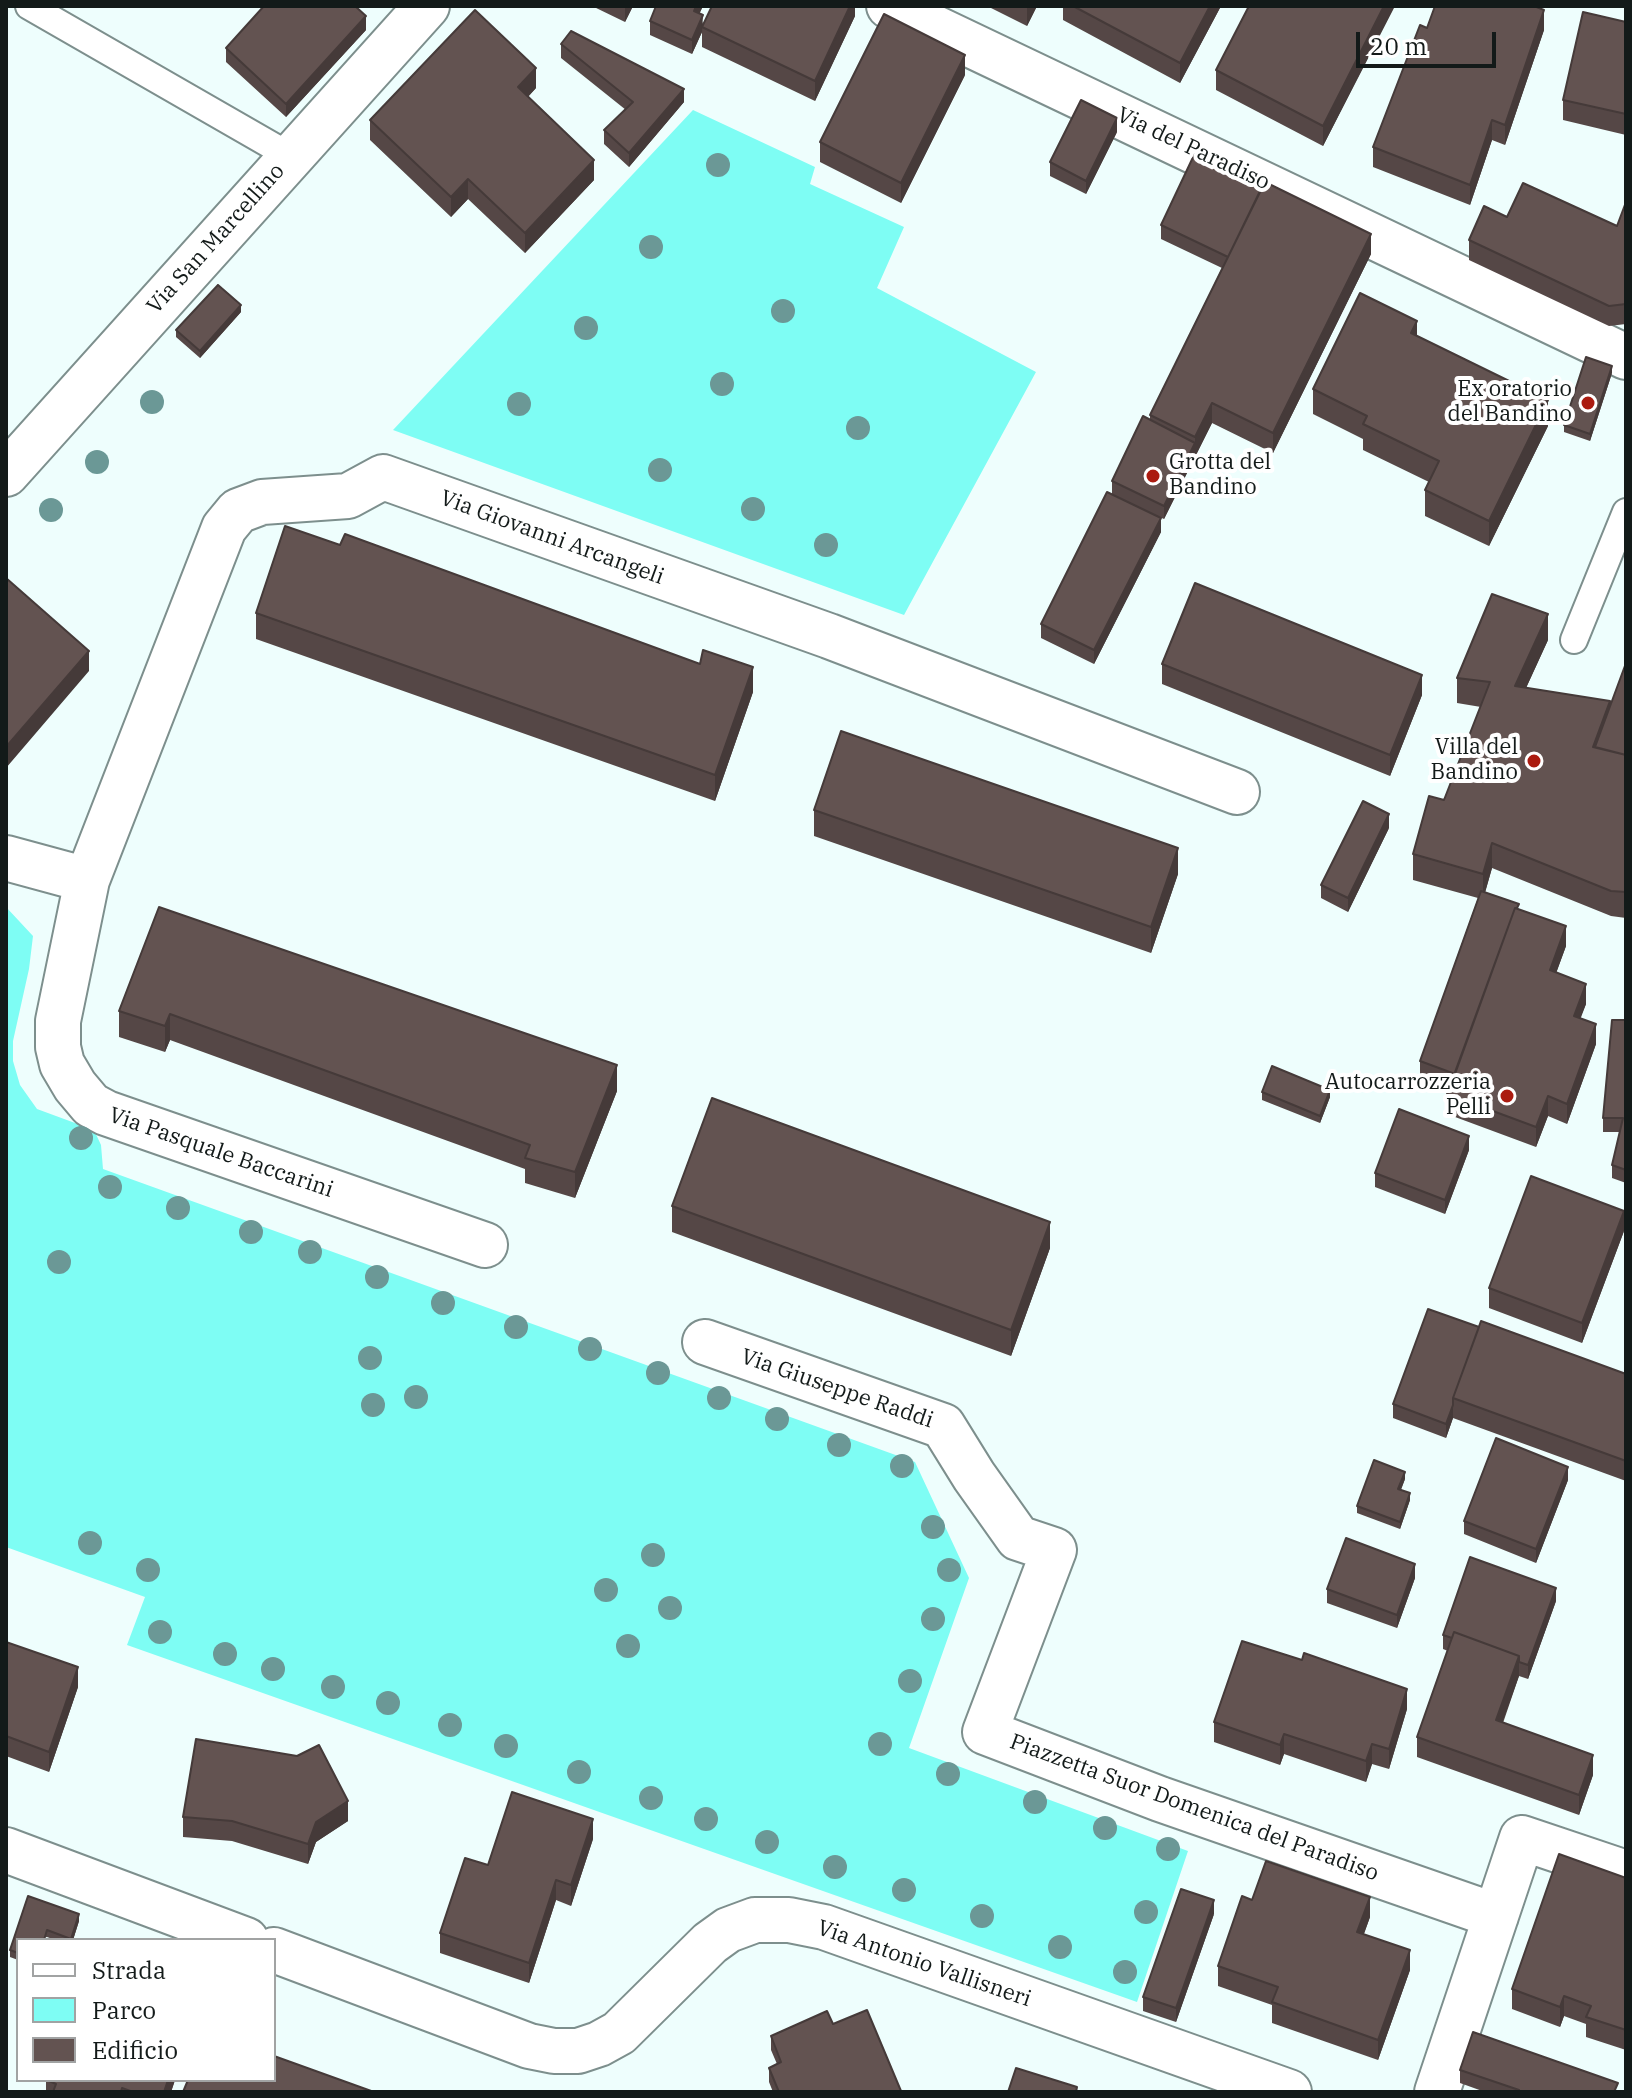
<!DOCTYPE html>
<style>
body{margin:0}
#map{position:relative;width:1632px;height:2098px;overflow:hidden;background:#eefefd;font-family:"IBM Plex Serif",serif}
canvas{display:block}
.frame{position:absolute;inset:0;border:8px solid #131a19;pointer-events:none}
.legend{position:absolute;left:16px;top:1938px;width:260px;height:144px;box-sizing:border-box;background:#fff;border:2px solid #a1a3a3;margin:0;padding:10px 14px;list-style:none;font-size:24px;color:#131a19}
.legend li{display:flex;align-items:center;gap:16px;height:40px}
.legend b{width:40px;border:2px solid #a1a3a3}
.scale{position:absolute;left:1356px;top:32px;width:140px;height:36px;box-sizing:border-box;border:4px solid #131a19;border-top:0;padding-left:10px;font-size:24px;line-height:28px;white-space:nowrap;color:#131a19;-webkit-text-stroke:6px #fff;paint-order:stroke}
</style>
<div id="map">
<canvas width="1632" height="2098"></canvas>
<div class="frame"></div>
<ul class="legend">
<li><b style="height:10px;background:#fff"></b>Strada</li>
<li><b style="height:22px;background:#7efdf4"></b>Parco</li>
<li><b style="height:22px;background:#635351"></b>Edificio</li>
</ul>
<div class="scale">20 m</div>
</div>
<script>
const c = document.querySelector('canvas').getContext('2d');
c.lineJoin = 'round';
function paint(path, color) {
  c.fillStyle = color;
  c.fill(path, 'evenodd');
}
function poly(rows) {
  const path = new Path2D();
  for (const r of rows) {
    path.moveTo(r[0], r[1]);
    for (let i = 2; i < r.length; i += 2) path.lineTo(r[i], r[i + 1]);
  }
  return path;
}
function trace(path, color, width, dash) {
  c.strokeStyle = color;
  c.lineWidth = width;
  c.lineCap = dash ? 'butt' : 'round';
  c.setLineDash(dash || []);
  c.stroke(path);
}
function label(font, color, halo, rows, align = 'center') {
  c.font = font + ' "IBM Plex Serif",serif';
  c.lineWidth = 8;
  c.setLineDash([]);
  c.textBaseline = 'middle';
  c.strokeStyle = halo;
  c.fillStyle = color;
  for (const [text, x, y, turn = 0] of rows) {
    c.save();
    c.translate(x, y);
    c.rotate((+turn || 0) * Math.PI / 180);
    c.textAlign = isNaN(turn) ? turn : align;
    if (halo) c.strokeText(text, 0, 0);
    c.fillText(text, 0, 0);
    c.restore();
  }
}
const green = poly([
 [693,110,815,167,810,184,904,227,877,288,1036,372,904,615,393,430],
 [6,907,33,936,29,969,13,1041,13,1061,20,1085,37,1109,94,1130,101,1145,103,1169,915,1462,969,1578,909,1748,1188,1851,1137,2002,127,1645,145,1597,6,1547]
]);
const service = poly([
 [29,6,290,156],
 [1574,640,1626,512]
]);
const minor = poly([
 [889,6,1626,357],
 [6,474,427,6],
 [6,858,87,880],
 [485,1245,106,1113,91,1105,75,1086,62,1064,58,1047,58,1021,87,880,224,528,238,511,262,502,348,496,383,477,829,636,1237,792],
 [705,1342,943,1426,974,1476,1018,1538,1054,1550,985,1732,1160,1799,1496,1916],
 [6,1850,246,1940],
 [274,1950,529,2046,554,2051,578,2051,599,2044,619,2033,710,1943,728,1930,755,1920,789,1920,824,1927,1289,2092],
 [1437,2092,1522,1838,1626,1873]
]);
const trees = [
 [718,165],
 [651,247],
 [783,311],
 [586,328],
 [722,384],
 [152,402],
 [519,404],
 [858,428],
 [97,462],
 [660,470],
 [753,509],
 [51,510],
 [826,545],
 [81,1138],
 [110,1187],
 [178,1208],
 [251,1232],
 [310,1252],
 [59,1262],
 [377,1277],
 [443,1303],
 [516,1327],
 [590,1349],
 [370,1358],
 [658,1373],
 [416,1397],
 [719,1398],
 [373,1405],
 [777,1419],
 [839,1445],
 [902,1466],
 [933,1527],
 [90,1543],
 [653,1555],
 [148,1570],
 [949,1570],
 [606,1590],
 [670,1608],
 [933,1619],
 [160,1632],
 [628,1646],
 [225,1654],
 [273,1669],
 [910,1681],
 [333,1687],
 [388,1703],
 [450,1725],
 [880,1744],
 [506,1746],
 [579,1772],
 [948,1774],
 [651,1798],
 [1035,1802],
 [706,1819],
 [1105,1828],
 [767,1842],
 [1168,1849],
 [835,1867],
 [904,1890],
 [1146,1912],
 [982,1916],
 [1060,1947],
 [1125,1972]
];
const wall = poly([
 [592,6,633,6,625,22],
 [656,6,703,6,699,14,703,24,855,6,855,16,815,101,702,47,702,32,692,54,650,35,650,21],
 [987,6,1037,6,1027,26],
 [1063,6,1221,6,1180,83,1063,20],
 [1394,6,1323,146,1216,90,1216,70],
 [1626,22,1626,135,1563,120,1563,100],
 [1427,28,1544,30,1505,145,1492,140,1470,205,1373,167,1373,147],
 [366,30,286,117,226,62,226,48],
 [561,44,684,102,629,167,604,144,604,130,626,110,561,58],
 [965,75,901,203,820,162,820,142],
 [536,88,528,97,594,180,525,253,468,199,451,217,370,140,370,120],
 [1117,132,1086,194,1050,176,1050,162],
 [1626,202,1626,324,1609,326,1469,260,1469,240,1507,217,1617,226],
 [1161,225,1371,254,1273,453,1212,423,1164,519,1137,507,1161,532,1094,664,1041,638,1041,624,1112,494,1112,481,1150,420,1150,415,1222,268,1161,239],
 [241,312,200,358,176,337,176,330],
 [1417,336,1548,426,1489,546,1425,516,1425,490,1429,482,1363,450,1363,439,1313,414,1313,389],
 [1612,373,1590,441,1564,432,1564,425],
 [256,613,753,692,715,801,256,639],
 [1548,640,1526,688,1610,706,1626,663,1626,918,1611,916,1492,868,1485,892,1519,909,1566,946,1556,973,1586,1004,1580,1018,1596,1044,1567,1124,1548,1116,1536,1147,1447,1114,1447,1094,1450,1086,1420,1075,1420,1061,1478,898,1413,880,1413,854,1444,800,1481,707,1457,703,1457,678],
 [1162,664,1422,695,1390,776,1162,684],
 [814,810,1178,874,1151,953,814,836],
 [1389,828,1348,912,1321,898,1321,885],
 [159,907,617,1091,575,1198,525,1183,525,1169,170,1040,165,1052,119,1037,119,1011],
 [1626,1020,1626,1183,1612,1178,1612,1165,1620,1132,1603,1132,1603,1118],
 [1262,1092,1330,1097,1320,1123,1262,1100],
 [1469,1150,1445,1214,1375,1187,1375,1173],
 [672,1206,1050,1248,1011,1356,672,1232],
 [1624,1231,1582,1343,1489,1308,1489,1288],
 [1479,1327,1626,1374,1626,1481,1453,1418,1446,1438,1393,1418,1393,1404],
 [1405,1479,1401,1490,1410,1500,1400,1529,1357,1513,1357,1506],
 [1568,1480,1536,1563,1464,1534,1464,1521],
 [1415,1578,1397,1628,1327,1603,1327,1589],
 [1556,1601,1528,1679,1519,1676,1503,1723,1593,1775,1579,1815,1417,1757,1417,1737,1448,1651,1443,1649,1443,1635],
 [6,1642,78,1687,49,1772,6,1756],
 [1407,1709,1389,1769,1372,1764,1366,1782,1284,1754,1280,1765,1214,1742,1214,1722],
 [183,1817,348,1821,316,1842,308,1864,232,1841,183,1837],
 [593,1839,571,1906,556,1900,529,1983,440,1953,440,1933,488,1865],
 [1626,1878,1626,2050,1586,2037,1586,2024,1564,2016,1560,2027,1512,2009,1512,1989],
 [28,1896,79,1921,73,1940,55,1940,47,1937,18,1940,18,1960,10,1957,10,1950],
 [1252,1900,1370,1917,1364,1934,1410,1970,1378,2060,1272,2023,1272,2005,1218,1986,1218,1966],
 [1214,1914,1176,2022,1143,2011,1143,1997],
 [833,2024,901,2092,773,2092,769,2082,769,2068,777,2064,771,2050,771,2036],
 [1460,2070,1618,2092,1485,2092,1460,2083],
 [46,2080,175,2080,171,2092,46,2092]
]);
const shadedWall = poly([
 [625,6,633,6,625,22],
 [696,6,703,6,694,25,694,11],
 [850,6,855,6,855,16,815,101,815,81],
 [1027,6,1037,6,1027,26],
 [1210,6,1221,6,1180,83,1180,63],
 [1384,6,1394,6,1394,8,1323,146,1323,126],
 [1544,10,1544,30,1505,145,1505,125],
 [703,15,702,32,692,54,692,40],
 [366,16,366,30,286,117,286,104],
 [965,55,965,75,901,203,901,183],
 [536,68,536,88,518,107,518,87],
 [684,89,684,102,629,167,629,153],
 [1117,118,1117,132,1086,194,1086,181],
 [1492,120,1492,140,1470,205,1470,185],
 [594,160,594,180,525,253,525,233],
 [468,179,468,199,451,217,451,197],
 [1371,234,1371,254,1273,453,1273,433],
 [241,305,241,312,200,358,200,351],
 [1417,321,1417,347,1411,333],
 [1612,366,1612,373,1590,441,1590,434],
 [1548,400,1548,426,1489,546,1489,521],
 [1212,403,1212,423,1164,519,1164,506,1195,443,1195,437],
 [1161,518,1161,532,1094,664,1094,650],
 [1548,614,1548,640,1515,712,1515,686],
 [89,651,89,671,6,768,6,747],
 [753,667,753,692,715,801,715,775],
 [1422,675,1422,695,1390,776,1390,755],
 [1610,701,1610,727,1600,754,1593,747],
 [1389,814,1389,828,1348,912,1348,898],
 [1492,843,1492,868,1483,900,1483,874],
 [1178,848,1178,874,1151,953,1151,927],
 [1566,926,1566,946,1550,990,1550,970],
 [1586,984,1586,1004,1574,1036,1574,1016],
 [170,1014,170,1040,165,1052,165,1026],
 [1596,1024,1596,1044,1567,1124,1567,1104],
 [617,1065,617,1091,575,1198,575,1172],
 [1330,1090,1330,1097,1320,1123,1320,1116],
 [1548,1096,1548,1116,1536,1147,1536,1127],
 [1469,1136,1469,1150,1445,1214,1445,1200],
 [1624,1211,1624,1231,1582,1343,1582,1323],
 [1050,1222,1050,1248,1011,1356,1011,1330],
 [1453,1405,1453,1418,1446,1438,1446,1424],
 [1568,1467,1568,1480,1536,1563,1536,1549],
 [1405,1472,1405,1479,1398,1496,1398,1489],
 [1410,1493,1410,1500,1400,1529,1400,1522],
 [1415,1564,1415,1578,1397,1628,1397,1615],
 [1556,1588,1556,1601,1528,1679,1528,1665],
 [1519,1656,1519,1676,1496,1740,1496,1720],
 [78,1667,78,1687,49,1772,49,1752],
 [1407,1689,1407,1709,1389,1769,1389,1749],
 [1284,1734,1284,1754,1280,1765,1280,1745],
 [1372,1744,1372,1764,1366,1782,1366,1761],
 [1593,1755,1593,1775,1579,1815,1579,1795],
 [348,1801,348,1821,316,1842,308,1864,308,1844,316,1822],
 [593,1819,593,1839,571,1906,571,1885],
 [556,1880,556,1900,529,1983,529,1963],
 [1370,1897,1370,1917,1357,1952,1357,1932],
 [1214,1900,1214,1914,1176,2022,1176,2008],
 [79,1914,79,1921,73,1940,71,1940],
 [1410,1950,1410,1970,1378,2060,1378,2040],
 [1564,1996,1564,2016,1560,2027,1560,2007],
 [168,2080,175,2080,171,2092,164,2092]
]);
const building = poly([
 [264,6,355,6,366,16,286,104,226,48,264,6],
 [656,6,696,6,694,11,703,15,692,40,650,21,656,6],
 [712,6,850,6,815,81,702,27,712,6],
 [1073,6,1210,6,1180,63,1073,6],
 [1249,6,1384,6,1323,126,1216,70,1249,6],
 [1435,6,1534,6,1544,10,1505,125,1492,120,1470,185,1373,147,1420,25,1427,28,1435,6],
 [475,10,536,68,518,87,594,160,525,233,468,179,451,197,370,120,475,10],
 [1583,12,1626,22,1626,114,1563,100,1583,12],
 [884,14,965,55,901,183,820,142,884,14],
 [571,31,684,89,629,153,604,130,633,102,561,44,571,31],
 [1081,100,1117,118,1086,181,1050,162,1081,100],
 [1195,153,1262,187,1228,257,1161,225,1195,153],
 [1265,182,1371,234,1273,433,1212,403,1195,437,1150,415,1265,182],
 [1523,183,1617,226,1626,202,1626,304,1609,306,1469,240,1484,206,1507,217,1523,183],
 [218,285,241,305,200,351,176,330,218,285],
 [1360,293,1417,321,1411,333,1548,400,1489,521,1425,490,1439,461,1363,424,1367,416,1313,389,1360,293],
 [1586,357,1612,366,1590,434,1564,425,1586,357],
 [1143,416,1195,443,1164,506,1112,481,1143,416],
 [1107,492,1161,518,1094,650,1041,624,1107,492],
 [285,526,340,545,345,534,700,664,703,650,753,667,715,775,256,613,285,526],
 [6,578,89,651,6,747,6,578],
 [1195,583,1422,675,1390,755,1162,664,1195,583],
 [1492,594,1548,614,1515,686,1610,701,1593,747,1626,755,1626,892,1611,891,1492,843,1483,874,1413,854,1429,796,1444,800,1490,682,1457,678,1492,594],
 [1626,663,1626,755,1595,747,1626,663],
 [841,731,1178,848,1151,927,814,810,841,731],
 [1363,801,1389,814,1348,898,1321,885,1363,801],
 [1481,891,1519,904,1517,908,1515,908,1455,1074,1420,1061,1481,891],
 [159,907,617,1065,575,1172,525,1158,530,1145,170,1014,165,1026,119,1011,159,907],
 [1515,908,1566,926,1550,970,1586,984,1574,1016,1596,1024,1567,1104,1548,1096,1536,1127,1447,1094,1515,908],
 [1612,1020,1626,1020,1626,1170,1612,1165,1623,1118,1603,1118,1612,1020],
 [1272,1066,1330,1090,1320,1116,1262,1092,1272,1066],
 [712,1098,1050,1222,1011,1330,672,1206,712,1098],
 [1399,1109,1469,1136,1445,1200,1375,1173,1399,1109],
 [1531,1176,1624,1211,1582,1323,1489,1288,1531,1176],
 [1428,1309,1479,1327,1453,1398,1453,1405,1446,1424,1393,1404,1428,1309],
 [1481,1321,1626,1374,1626,1461,1453,1398,1481,1321],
 [1496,1438,1568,1467,1536,1549,1464,1521,1496,1438],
 [1374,1460,1405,1472,1398,1489,1410,1493,1400,1522,1357,1506,1374,1460],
 [1346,1538,1415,1564,1397,1615,1327,1589,1346,1538],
 [1470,1557,1556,1588,1528,1665,1519,1662,1519,1656,1454,1632,1452,1638,1443,1635,1470,1557],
 [1454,1632,1519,1656,1496,1720,1593,1755,1579,1795,1417,1737,1454,1632],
 [1242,1641,1302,1660,1304,1653,1407,1689,1389,1749,1372,1744,1366,1761,1284,1734,1280,1745,1214,1722,1242,1641],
 [6,1642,78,1667,49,1752,6,1736,6,1642],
 [196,1739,297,1756,319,1745,348,1801,316,1822,308,1844,232,1821,183,1817,196,1739],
 [512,1792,593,1819,571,1885,556,1880,529,1963,440,1933,465,1858,488,1865,512,1792],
 [1559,1854,1626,1878,1626,2030,1586,2017,1591,2006,1564,1996,1560,2007,1512,1989,1559,1854],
 [1266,1861,1370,1897,1357,1932,1410,1950,1378,2040,1272,2002,1278,1987,1218,1966,1242,1896,1252,1900,1266,1861],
 [1181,1889,1214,1900,1176,2008,1143,1997,1181,1889],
 [28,1896,79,1914,71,1939,47,1930,44,1940,18,1940,18,1953,10,1950,28,1896],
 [867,2010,901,2091,898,2092,779,2092,769,2068,781,2062,771,2036,827,2011,833,2024,867,2010],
 [1473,2032,1618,2083,1614,2092,1518,2092,1519,2090,1460,2070,1473,2032],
 [274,2056,374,2092,183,2092,188,2080,274,2080,274,2056],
 [1016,2068,1077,2087,1076,2092,1008,2092,1016,2068],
 [47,2080,168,2080,164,2092,133,2092,122,2088,121,2092,53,2092,56,2084,47,2080]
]);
const markers = [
 [1588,403,8,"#ab1b10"],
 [1153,476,8,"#ab1b10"],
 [1534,761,8,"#ab1b10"],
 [1507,1096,8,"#ab1b10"]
];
const streetNames = [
 ["Via del Paradiso",1193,149,25],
 ["Via San Marcellino",216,239,-48],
 ["Via Giovanni Arcangeli",552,538,20],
 ["Via Pasquale Baccarini",221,1153,19],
 ["Via Giuseppe Raddi",837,1389,19],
 ["Piazzetta Suor Domenica del Paradiso",1194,1808,20],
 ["Via Antonio Vallisneri",924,1964,19]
];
const poiNames = [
 ["Ex oratorio",1572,390],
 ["del Bandino",1572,415],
 ["Grotta del",1169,463,"left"],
 ["Bandino",1169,488,"left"],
 ["Villa del",1518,748],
 ["Bandino",1518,773],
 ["Autocarrozzeria",1491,1083],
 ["Pelli",1491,1108]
];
paint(green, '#7efdf4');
trace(service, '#7d8f8d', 30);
trace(minor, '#7d8f8d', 48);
trace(service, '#fff', 26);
trace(minor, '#fff', 44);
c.fillStyle = '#6b9896';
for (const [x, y] of trees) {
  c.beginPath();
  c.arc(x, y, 12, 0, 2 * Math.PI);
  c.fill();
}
paint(wall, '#554746');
paint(shadedWall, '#453a39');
paint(building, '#635351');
trace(building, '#453a39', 2);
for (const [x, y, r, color] of markers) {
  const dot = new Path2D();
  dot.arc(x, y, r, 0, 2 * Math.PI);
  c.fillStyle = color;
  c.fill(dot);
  trace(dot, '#fff', 3);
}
label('22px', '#131a19', '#fff', streetNames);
label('22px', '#131a19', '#fff', poiNames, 'right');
</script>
